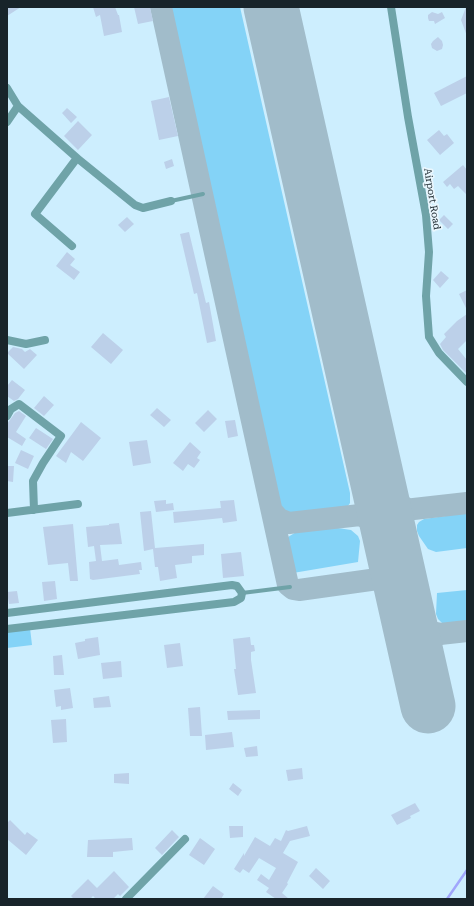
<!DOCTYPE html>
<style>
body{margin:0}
#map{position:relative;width:474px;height:906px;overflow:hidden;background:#cdeefe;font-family:"Roboto Serif",serif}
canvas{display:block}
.frame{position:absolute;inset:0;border:8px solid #18242a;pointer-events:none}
</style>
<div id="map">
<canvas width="474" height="906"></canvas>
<div class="frame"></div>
</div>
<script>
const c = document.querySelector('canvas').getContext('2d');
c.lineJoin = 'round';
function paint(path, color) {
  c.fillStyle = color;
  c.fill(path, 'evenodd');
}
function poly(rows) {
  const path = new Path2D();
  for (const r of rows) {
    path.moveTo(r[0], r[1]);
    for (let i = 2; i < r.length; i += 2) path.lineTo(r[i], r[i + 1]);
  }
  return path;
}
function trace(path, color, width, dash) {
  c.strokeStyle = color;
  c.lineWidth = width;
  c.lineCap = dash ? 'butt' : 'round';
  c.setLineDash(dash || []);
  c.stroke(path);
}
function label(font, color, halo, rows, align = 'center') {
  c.font = font + ' "Roboto Serif",serif';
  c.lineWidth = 3.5;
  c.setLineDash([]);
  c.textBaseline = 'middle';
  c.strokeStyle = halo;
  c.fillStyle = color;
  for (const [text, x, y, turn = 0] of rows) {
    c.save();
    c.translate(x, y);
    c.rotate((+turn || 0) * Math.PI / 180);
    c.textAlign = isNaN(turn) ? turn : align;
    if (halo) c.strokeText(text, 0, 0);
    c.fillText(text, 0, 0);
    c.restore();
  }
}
const green = poly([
 [165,7,240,7,350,493,350,503,346,509,343,512,286,516,282,514,278,507],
 [467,513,467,548,436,552,428,549,419,536,417,531,417,525,419,522,424,519],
 [338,528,351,530,358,536,360,541,358,562,293,573,286,551,285,543,288,537,298,531],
 [467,590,467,625,452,626,442,623,438,619,436,614,437,593],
 [30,628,32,645,7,648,7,630]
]);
const stream = poly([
 [447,899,467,870]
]);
const taxiway = poly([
 [161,7,288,585,293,589,299,590,399,576],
 [379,486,385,495,392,500,409,510],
 [272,511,279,519,289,523,467,503],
 [359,515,368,518,376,523,390,536,396,521,409,510],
 [405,603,411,613,424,628,431,632,442,634],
 [413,637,467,631]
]);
const runway = poly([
 [271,7,428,706]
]);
const building = poly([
 [7,7,21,7,7,16],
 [93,7,115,7,118,15,119,15,122,32,104,36,100,15,96,17],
 [134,7,150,7,153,21,138,24],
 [466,7,467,7,467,36,461,20],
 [432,12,438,14,442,12,445,18,435,24,434,21,429,21,428,18,428,15],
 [438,37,442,41,443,45,442,49,437,51,432,48,431,44,433,41],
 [467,76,467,93,441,106,434,93],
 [169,97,178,136,159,140,151,101],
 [67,108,77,117,71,123,62,113],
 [78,121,92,135,78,150,64,136],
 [439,130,444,136,447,134,454,143,440,155,427,140],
 [172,159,174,166,166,169,164,162],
 [463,165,467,170,467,195,458,186,454,189,450,184,447,187,443,182],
 [444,215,453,224,448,229,439,220],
 [127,217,134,224,125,232,118,225],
 [189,232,206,303,209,302,216,341,207,343,197,293,194,294,180,234],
 [67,252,75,259,70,265,80,272,74,280,56,266],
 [441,271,449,278,440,288,433,280],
 [467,290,467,310,459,294],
 [467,314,467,340,458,349,467,360,467,374,443,350,440,344,446,337,444,334,457,321],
 [103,333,123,350,111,364,91,347],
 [13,347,22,349,25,352,30,349,37,355,24,369,7,353],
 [12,380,25,390,18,399,14,401,7,396,7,386],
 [44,396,54,405,44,416,34,408],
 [157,408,171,420,164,427,150,415],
 [208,410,217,419,204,432,195,423],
 [19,411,26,416,16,432,26,439,22,446,7,437,7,424,15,413],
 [235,420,238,436,228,438,225,421],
 [81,422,101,438,83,461,71,452,66,463,56,456],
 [36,428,53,439,46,449,29,438],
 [147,440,151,463,133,466,129,442],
 [190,442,201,452,197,458,200,460,194,468,188,464,183,471,173,463],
 [21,450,34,456,28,469,15,463],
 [7,466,14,466,13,482,7,481],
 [166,500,166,504,173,503,174,510,156,512,154,501],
 [234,500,237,521,223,523,222,518,174,523,173,512,221,508,220,501],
 [151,511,155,548,204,544,204,555,192,556,192,563,175,565,177,578,160,581,158,567,155,567,153,549,144,551,140,512],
 [119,523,122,544,100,545,102,561,118,559,119,565,141,562,142,570,139,570,140,574,93,580,90,579,89,562,96,561,94,546,88,547,86,527,109,525,109,524],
 [73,524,78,581,70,581,68,563,48,565,43,527],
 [241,552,244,576,223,578,221,554],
 [55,581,57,599,44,601,42,582],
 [17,591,19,603,9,604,7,592],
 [98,637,100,655,78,659,75,643,85,641,85,639],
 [250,637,251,645,254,645,255,651,251,652,251,660,256,693,238,695,234,669,236,669,233,639],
 [180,643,183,666,167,668,164,645],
 [62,655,64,675,54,675,53,656],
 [121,661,122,677,103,679,101,663],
 [70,688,73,708,61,710,61,706,56,707,54,690],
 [109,696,111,707,94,708,93,698],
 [200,707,202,736,190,736,188,708],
 [260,710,260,719,228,720,227,711],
 [66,719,67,742,53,743,51,720],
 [232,732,234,747,206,750,205,735],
 [257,746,258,756,246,757,244,748],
 [302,768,303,779,288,781,286,770],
 [129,773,129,784,114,783,114,774],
 [233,783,242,790,238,796,229,789],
 [415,803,420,811,410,816,411,818,397,825,391,815],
 [10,820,25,835,27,832,38,840,26,855,7,839,7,823],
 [229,826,243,826,243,837,230,838],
 [307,826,310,836,290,841,283,853,298,862,287,883,288,884,282,893,289,899,276,899,266,892,269,888,257,880,261,874,269,880,276,868,259,858,249,873,243,869,240,873,234,869,244,853,244,856,255,837,270,846,275,838,281,841,286,830,288,831],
 [172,830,179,837,162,855,155,848],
 [132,838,133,850,113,852,113,857,87,857,88,840],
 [200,838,215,849,204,865,189,855],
 [316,868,330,881,323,889,309,876],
 [114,871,129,887,120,896,118,894,113,899,96,899,93,896,90,899,74,899,71,896,88,879,97,888],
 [213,886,224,894,221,899,203,899]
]);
const service = poly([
 [171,201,203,194],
 [242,593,290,587]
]);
const minor = poly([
 [391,7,408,117,426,215,429,252,426,296,429,337,439,353,467,382],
 [7,88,18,106,77,158,135,205,143,208,171,201],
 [7,122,18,106],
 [72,246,35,214,77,158],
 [7,340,26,344,45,340],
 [7,416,11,409,19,404,61,436,43,463,33,481,34,510],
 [7,513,78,504],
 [7,613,232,585,237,586,242,593,241,598,234,602,7,629],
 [126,899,185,839]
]);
const streetNames = [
 ["Airport Road",432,199,81]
];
paint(green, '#84d3f7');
trace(stream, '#a0a6fc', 2.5);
trace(taxiway, '#a1bcca', 22);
trace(runway, '#a1bcca', 55);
paint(building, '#bcd0e9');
trace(service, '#6fa3a8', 4);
trace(minor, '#6fa3a8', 8);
label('10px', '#18242a', '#eaf7fe', streetNames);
</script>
